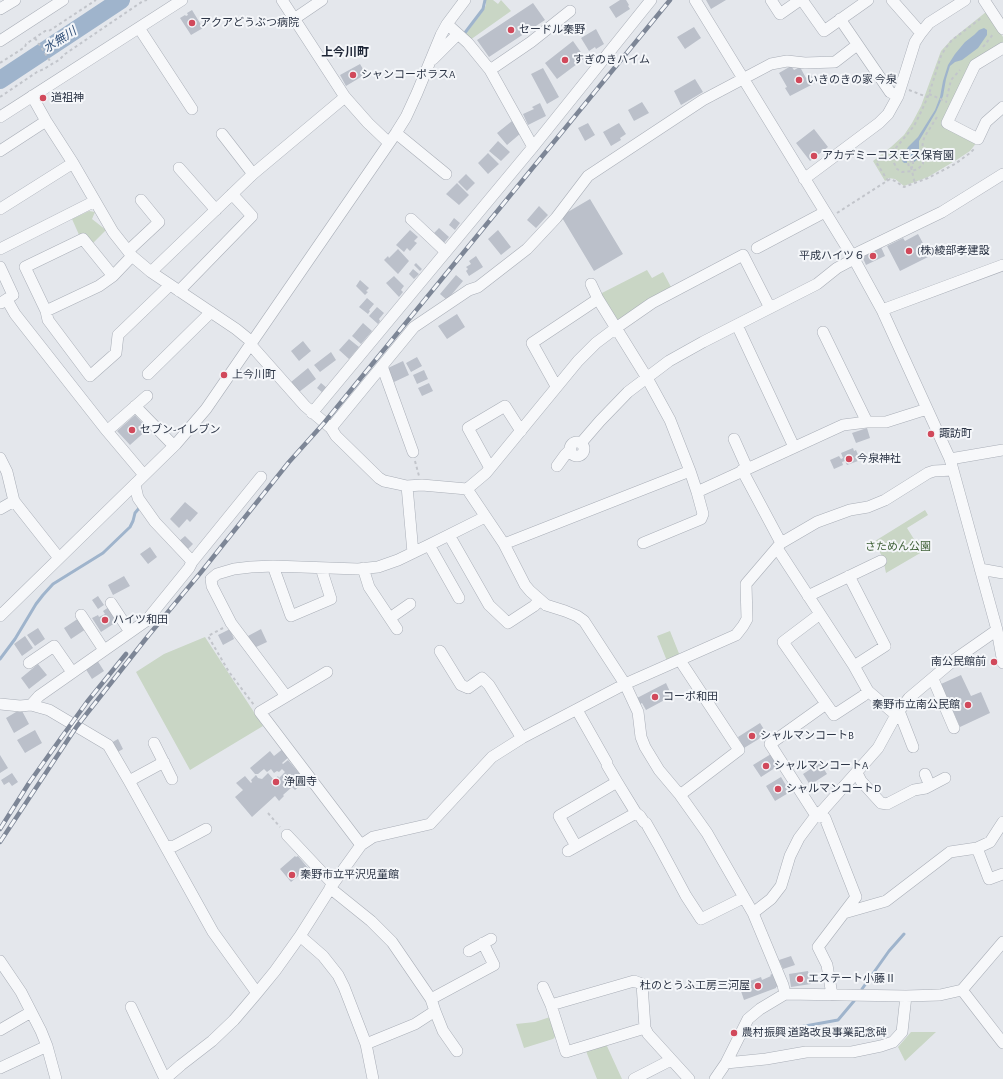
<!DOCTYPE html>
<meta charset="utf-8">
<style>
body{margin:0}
canvas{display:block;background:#e4e7ec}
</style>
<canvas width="1003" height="1079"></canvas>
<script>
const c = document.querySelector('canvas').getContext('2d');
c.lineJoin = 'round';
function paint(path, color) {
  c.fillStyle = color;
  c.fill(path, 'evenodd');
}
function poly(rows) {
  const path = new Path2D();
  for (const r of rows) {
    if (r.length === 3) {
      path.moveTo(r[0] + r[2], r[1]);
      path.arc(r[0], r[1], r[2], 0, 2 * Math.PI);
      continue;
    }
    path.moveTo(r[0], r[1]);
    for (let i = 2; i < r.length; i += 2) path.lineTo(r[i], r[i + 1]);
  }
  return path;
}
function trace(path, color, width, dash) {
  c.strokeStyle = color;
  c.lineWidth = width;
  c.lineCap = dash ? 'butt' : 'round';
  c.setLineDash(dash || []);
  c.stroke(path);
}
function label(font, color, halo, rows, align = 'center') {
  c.font = font + ' "Alegreya Sans","Noto Sans JP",sans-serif';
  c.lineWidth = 4;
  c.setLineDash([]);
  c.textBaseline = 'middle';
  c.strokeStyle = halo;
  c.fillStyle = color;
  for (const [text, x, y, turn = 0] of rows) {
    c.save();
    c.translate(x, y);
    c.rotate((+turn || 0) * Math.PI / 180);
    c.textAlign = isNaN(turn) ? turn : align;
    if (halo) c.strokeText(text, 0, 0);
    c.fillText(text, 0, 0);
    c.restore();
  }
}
const green = poly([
 [486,0,493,0,498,4,501,0,511,11,470,40,465,35,483,11,486,5],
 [986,12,1003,37,1003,43,972,63,942,125,977,142,970,151,958,159,928,177,904,186,895,179,889,178,885,181,873,161,891,147,904,135,912,123,921,106,941,51,951,40],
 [89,211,95,212,92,219,106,230,92,244,80,237,72,219],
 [647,270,652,278,663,272,671,287,619,320,613,319,598,295],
 [925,510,928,515,907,528,922,552,886,573,883,559,875,541],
 [670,631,680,656,667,661,657,636],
 [205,637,263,726,190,770,136,672,164,654],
 [550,1017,556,1036,553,1039,524,1048,516,1024,535,1022],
 [911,1032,936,1032,905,1061,898,1047],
 [606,1044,622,1079,597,1079,586,1051]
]);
const water = poly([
 [984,28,987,30,987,35,978,48,962,60,955,62,950,66,946,79,943,96,936,112,919,141,919,152,917,160,914,162,914,160,907,161,907,163,904,163,902,161,904,155,908,147,918,137,935,110,940,97,943,81,948,65,955,54,965,42,974,35,979,30]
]);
const stream = poly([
 [464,34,483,9,485,0],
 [0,659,15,639,36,604,43,595,53,584,103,553,130,527,133,521,135,513,140,507],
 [862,989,889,951,904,934],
 [745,1037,838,1020,854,1001]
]);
const river = poly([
 [0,80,121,0]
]);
const building = poly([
 [620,0,626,0,629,5,628,6,630,9,616,18,609,7],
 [706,0,726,0,711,9],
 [533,3,545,20,489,57,477,40],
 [192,10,203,28,191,35,180,18,185,15,186,16,188,15,187,13],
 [694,27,701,38,685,49,677,37],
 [596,29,604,44,596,49,595,47,589,51,581,38],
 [573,41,585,58,557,79,545,63],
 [360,64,366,74,346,86,340,75],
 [791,66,794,70,800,67,806,78,811,75,815,83,790,96,785,88,787,87,779,73],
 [543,68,559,97,547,104,531,74],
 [695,79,703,92,681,105,674,91],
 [642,102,649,113,634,121,628,110],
 [540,103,546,116,528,125,523,114,534,109,532,107],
 [512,121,521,133,507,145,497,133],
 [588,123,595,135,585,141,578,128],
 [619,123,626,134,620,138,621,140,611,146,603,132],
 [814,129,828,147,810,161,796,143],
 [498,141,510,152,501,161,489,151],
 [488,153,499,164,488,174,478,163],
 [466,174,475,183,467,191,458,182],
 [457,183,469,195,459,205,446,194],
 [590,199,623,254,594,271,561,216],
 [539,206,548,215,536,228,527,220],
 [454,218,460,223,455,230,449,225],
 [439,228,449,237,442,245,432,235],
 [410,230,418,237,414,241,417,243,410,251,407,248,404,252,396,245],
 [498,230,511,247,501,255,488,239],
 [918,234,930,256,900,271,887,246,903,238,905,241],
 [881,247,885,256,866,265,862,256],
 [398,249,409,261,398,274,384,260,388,256,389,258],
 [476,256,483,267,469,276,466,271,468,269,466,267,471,264,469,261],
 [416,263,422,269,420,271,414,265],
 [413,269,419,274,414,279,409,274],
 [456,275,463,281,447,300,440,294],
 [394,276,404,286,401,290,403,292,399,297,386,283],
 [360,280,369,288,366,291,368,292,365,295,356,286],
 [367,298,374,304,369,310,370,311,368,314,359,307],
 [377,307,384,313,379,319,380,321,378,324,369,316],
 [457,314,465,327,447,339,438,326],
 [363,323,372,331,361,344,352,336],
 [349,339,359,347,349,359,339,350],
 [303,341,311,351,299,361,291,351],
 [331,352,336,360,320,372,314,365],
 [417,357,422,366,411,372,406,363],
 [403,361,409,375,394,382,388,368],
 [308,368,316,379,299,392,291,382],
 [424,370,428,379,417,384,413,375],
 [321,383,327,388,323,393,317,388],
 [429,383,433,391,422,396,418,388],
 [135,415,148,429,130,445,117,431],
 [867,428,870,438,856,443,852,433],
 [853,448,854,451,856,450,859,457,857,458,858,461,847,465,845,461,842,462,843,465,834,469,830,460,839,456,841,459,843,458,841,453],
 [185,502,198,513,190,522,187,519,179,528,170,519],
 [185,536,193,544,187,550,178,542],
 [150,547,157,557,148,564,140,554],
 [124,576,130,586,113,595,108,585],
 [98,596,104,605,98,609,92,600],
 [109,607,118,621,101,632,92,618,98,615,99,617,105,614,103,611],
 [79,618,86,629,71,639,64,628],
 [38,628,45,639,35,646,27,635],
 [230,629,234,639,223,645,218,635],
 [261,629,267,642,254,648,248,636],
 [25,636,33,648,22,656,14,644],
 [97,660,104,671,92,679,85,668],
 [38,664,47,675,29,689,21,678],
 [961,675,971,696,981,692,990,713,960,727,941,684],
 [666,683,672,696,646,710,642,703,640,704,637,698],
 [21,709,29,724,14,733,6,718],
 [760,723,767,734,744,748,738,737],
 [35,730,42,743,25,753,17,740],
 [118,739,123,749,116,753,111,743],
 [284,748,290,756,282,763,283,764,288,760,304,779,300,782,302,784,295,790,292,787,283,795,284,796,279,801,275,796,252,817,235,797,243,790,236,783,245,776,251,783,252,782,251,780,256,775,258,778,262,779,268,773,274,780,278,776,279,778,285,772,282,769,279,772,277,771,274,773,271,769,267,772,264,769,258,774,255,774,250,768,270,751,274,756],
 [771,754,778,766,761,777,753,765],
 [0,755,8,768,0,773],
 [820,763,827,774,810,785,803,774],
 [12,773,18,782,12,786,9,782,4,785,1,780],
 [781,777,790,792,775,801,766,786],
 [295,856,296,857,298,856,308,868,291,882,280,869],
 [791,956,795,965,783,969,779,960],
 [808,971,811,984,791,987,789,974],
 [774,973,779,986,776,987,776,988,744,1000,739,985,761,977,762,980,771,976,770,975]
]);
const path = poly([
 [35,38,52,64],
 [983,47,994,33],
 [0,63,25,47,26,44,45,31,49,31,96,0],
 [909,90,927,97],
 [929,94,947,102],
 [0,97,37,72,44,69,52,64,59,60,65,54,143,1,147,0],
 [947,97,951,80,960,70],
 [937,117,925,136,923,141,922,151,923,158,923,164,918,169,912,171,902,172,897,169,894,163,895,149,914,126,921,112,929,94,941,56,945,49,952,40,980,19,983,18],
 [913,161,913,167,909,168,908,162,913,161],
 [911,167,915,184],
 [888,181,876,162,891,150,895,149],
 [837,213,890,179,895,181,904,187,928,178,955,164,970,153,974,149],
 [415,461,419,476],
 [223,628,208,636,229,672,254,705],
 [268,813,280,827]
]);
const minor = poly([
 [282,0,345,97,368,123,389,143],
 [695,0,854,259,882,310,950,459,997,630,1003,663],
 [771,0,780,14,800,0],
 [802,0,824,31,868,0],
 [892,0,921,33],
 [984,0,1003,29],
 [0,9,15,0],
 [294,19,322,0],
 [840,19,890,92,898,96],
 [447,24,468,43,490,70,533,147],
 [139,28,192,109],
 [0,41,63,0],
 [1003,48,975,65,947,123,978,139,986,122,1003,107],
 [433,59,458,34],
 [490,70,531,42,570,11],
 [32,96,46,121,73,163,113,232,132,256,151,272,236,329,252,342],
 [0,117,182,0],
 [396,133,446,174],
 [222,134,253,174],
 [0,151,46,121],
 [179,168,216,210],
 [804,179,879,123,888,114,898,96,915,42,921,33,929,23,965,0],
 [0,209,73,163],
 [411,219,446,252],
 [757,248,825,212],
 [0,249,95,201],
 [128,251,159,222,141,200],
 [851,256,942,212,1003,174],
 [0,267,13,295,1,303],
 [151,272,253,174,345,97],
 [113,276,83,239,25,267,46,311,48,320,90,376,116,353,118,335,170,285],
 [591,284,598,299],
 [179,291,252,216,232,194],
 [7,300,15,314,107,431,144,475],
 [882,310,1003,265],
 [46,311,99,286,113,276,132,256],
 [737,325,794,447],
 [823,332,867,422],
 [250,344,305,406,331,428,336,436,379,478,384,481,389,482,407,486,422,485,467,489,486,473,578,361,596,343,616,328,652,303,743,255,770,308],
 [382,366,413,452],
 [148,374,211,312],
 [556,386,532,343,598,299,647,378,670,420,690,471,697,492,703,514,701,519,643,543],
 [135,406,174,446],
 [312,413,533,147,651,0],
 [331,428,414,327,469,290,478,287,527,249,556,218,588,176,703,100,771,64,787,61,805,63,835,62,857,45],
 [107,431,147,396],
 [734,439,747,468],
 [577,449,7],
 [581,443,600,421,628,392,669,361,703,342,817,284,837,268,854,259],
 [0,458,7,472,14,501,59,558],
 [950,459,1003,450],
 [557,466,565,455,571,449],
 [490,468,468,428,505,406,521,431],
 [742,470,781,543],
 [135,485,138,498,155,522,189,558,192,562],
 [407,486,413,553],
 [467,489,504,544,525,585,530,591,546,605,565,611,577,616,584,621,625,684,638,712,641,737,645,747,659,770,680,795,707,833,753,913,783,985,785,994],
 [697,492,843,425,867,422,886,422,927,409],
 [0,509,14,501],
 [449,535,489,605,508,623,534,606,540,600],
 [504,544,690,471],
 [429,545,459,598],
 [777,548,854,666,868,691,896,715],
 [273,566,291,616,331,599,321,568],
 [363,568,369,587,397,629],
 [980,569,1003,573],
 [849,576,885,646,854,666],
 [808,596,881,561],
 [111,603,130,632],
 [820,614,783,642,834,715,863,696,868,691],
 [81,615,104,650],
 [0,616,176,444,206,409,396,133,406,117,417,93,441,35,447,24,465,0],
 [390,618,410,604],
 [440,651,461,685,468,688,482,678,489,685,522,738],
 [29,663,54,646,72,672],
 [327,672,260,712,361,845],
 [933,679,954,728],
 [286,696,231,623,212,586,211,579,217,574,234,569,251,567,273,566,358,569,378,567,398,560,429,545,485,517],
 [0,704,20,706,31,705,49,710,108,745,129,781,213,932,257,993],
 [826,704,770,744,813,811,817,814,825,818,856,897,818,947,827,965,832,995],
 [31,705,39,696,146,621,189,568,192,562,261,477],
 [577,710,607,763,607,765,617,782,636,813,640,816,644,822,646,823,658,844,686,896,701,919,743,898],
 [899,711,913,747],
 [154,743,172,779],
 [857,773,861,781,881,803,887,804,914,790,926,788,945,778],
 [925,774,930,786],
 [129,781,164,762],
 [680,795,739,750,683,665],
 [287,835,333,884],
 [576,846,559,816,617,782],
 [166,847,174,846,206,829],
 [977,848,989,879,1003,874],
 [568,851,636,813],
 [330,888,371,921,392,942,431,999,435,1011,443,1031,457,1051],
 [753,913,771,899,781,886,790,856,799,838,817,814,823,810,878,748,896,715,909,698,954,660,997,630],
 [844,913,886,901,950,852,977,848,990,842,1003,822],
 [300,936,323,956,338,975,344,987,366,1044,373,1079],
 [469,951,491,939],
 [0,961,21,992,41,1031,47,1046,56,1079],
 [543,987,551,1005,566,1052,645,1028,648,1034,689,1079],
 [962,990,1003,1043],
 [431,999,494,965,483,943],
 [551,1005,634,981,642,984,645,1028],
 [131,1007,165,1079],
 [0,1030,31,1012],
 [366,1044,415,1024,435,1011],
 [726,1063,766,1059,806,1052,852,1052,881,1046,893,1042,902,1032,906,996],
 [0,1068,47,1046],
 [165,1079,181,1065,212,1041,234,1020,257,993,275,971,300,936,333,884,361,845,373,837,430,824,492,757,522,738,625,684,736,635,743,626,747,619,746,584,781,543,817,522,850,510,868,507,885,500,928,473,934,471,953,470],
 [634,1079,671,1060],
 [715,1079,726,1063,748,1019,760,1009,785,994,906,996,940,995,962,990,1003,942]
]);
const rail = poly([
 [0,829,29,783,61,738,87,702,126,654],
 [0,842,77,726,148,636,202,571,289,462,324,423,670,0]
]);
const markers = [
 [192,23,4,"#d1495b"],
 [511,30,4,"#d1495b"],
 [565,60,4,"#d1495b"],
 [353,75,4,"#d1495b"],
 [799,80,4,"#d1495b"],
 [43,98,4,"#d1495b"],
 [814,156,4,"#d1495b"],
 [909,251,4,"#d1495b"],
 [873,256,4,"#d1495b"],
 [224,375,4,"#d1495b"],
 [132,430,4,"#d1495b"],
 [931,434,4,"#d1495b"],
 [849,459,4,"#d1495b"],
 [105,620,4,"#d1495b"],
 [994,662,4,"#d1495b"],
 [655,697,4,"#d1495b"],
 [968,705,4,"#d1495b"],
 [752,736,4,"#d1495b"],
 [766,766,4,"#d1495b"],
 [276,782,4,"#d1495b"],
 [778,789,4,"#d1495b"],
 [292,875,4,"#d1495b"],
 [800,979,4,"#d1495b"],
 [758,986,4,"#d1495b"],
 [734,1033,4,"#d1495b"]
];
const poiNames = [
 ["アクアどうぶつ病院",200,23],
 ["セードル秦野",519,30],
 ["すぎのきハイム",573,60],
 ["シャンコーポラスA",361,75],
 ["いきのきの家 今泉",807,80],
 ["道祖神",51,98],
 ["アカデミーコスモス保育園",822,156],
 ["(株)綾部孝建設",917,251],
 ["平成ハイツ６",865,256,"right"],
 ["上今川町",232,375],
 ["セブン-イレブン",140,430],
 ["諏訪町",939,434],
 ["今泉神社",857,459],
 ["ハイツ和田",113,620],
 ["南公民館前",986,662,"right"],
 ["コーポ和田",663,697],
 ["秦野市立南公民館",960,705,"right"],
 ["シャルマンコートB",760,736],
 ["シャルマンコートA",774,766],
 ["浄圓寺",284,782],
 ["シャルマンコートD",786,789],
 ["秦野市立平沢児童館",300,875],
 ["エステート小藤Ⅱ",808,979],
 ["杜のとうふ工房三河屋",750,986,"right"],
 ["農村振興 道路改良事業記念碑",742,1033]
];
const parkNames = [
 ["さためん公園",898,547]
];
const waterNames = [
 ["水無川",60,40,-33]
];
const neighbourhoodNames = [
 ["上今川町",345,52]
];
paint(green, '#c9d6c5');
paint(water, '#9fb4cc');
trace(stream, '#9fb4cc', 3);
trace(river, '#9fb4cc', 18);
paint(building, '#bbc0ca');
trace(minor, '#a9aeb7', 12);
trace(path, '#c2c5cb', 2, [3, 3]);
trace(minor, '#f7f8fa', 11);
trace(rail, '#7d8696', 4.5);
trace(rail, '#f4f6f9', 3, [9]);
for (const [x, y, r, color] of markers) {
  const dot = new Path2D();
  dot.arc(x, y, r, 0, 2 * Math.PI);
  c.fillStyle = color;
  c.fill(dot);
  trace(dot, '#f4f6f9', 1.5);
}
label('11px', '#2b3445', '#f4f6f9', poiNames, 'left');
label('11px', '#3f6138', '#f4f6f9', parkNames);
label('italic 12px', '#34527a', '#f4f6f9', waterNames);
label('bold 12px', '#1d2536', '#f4f6f9', neighbourhoodNames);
</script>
